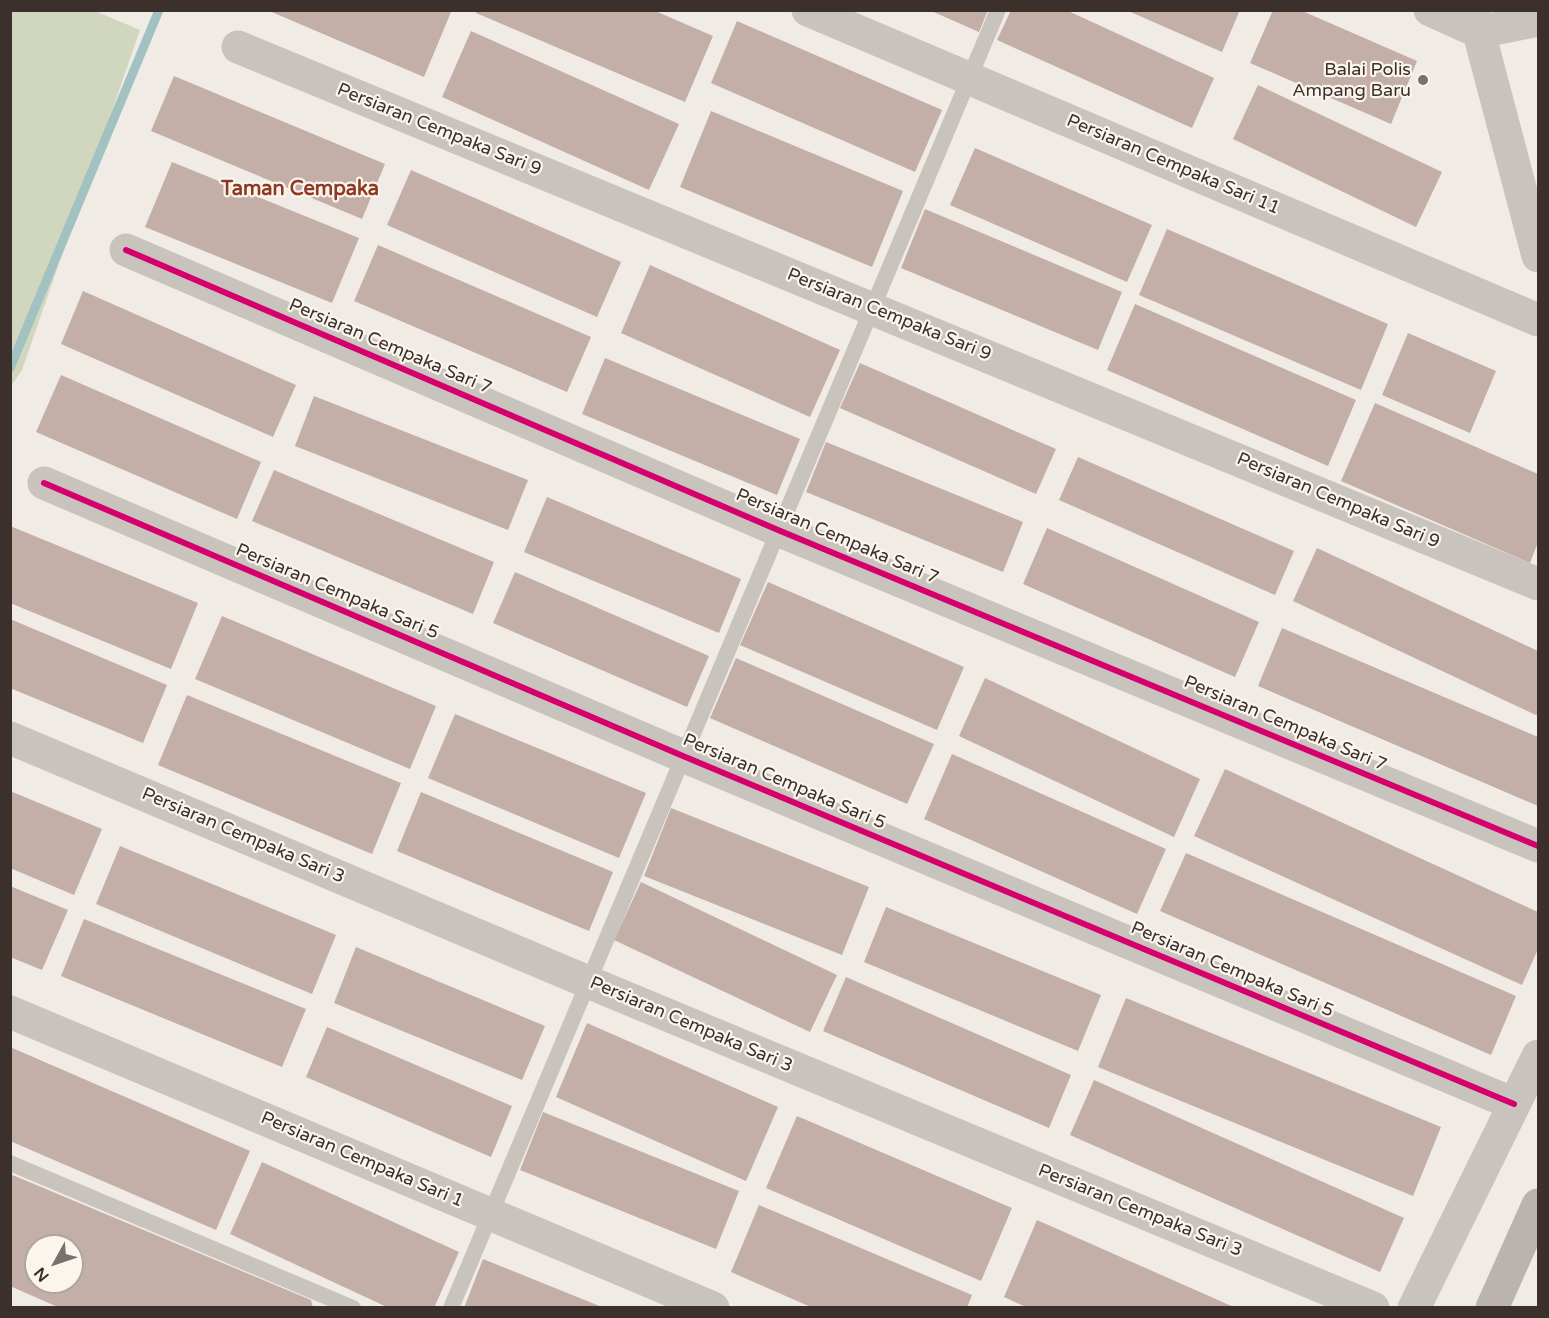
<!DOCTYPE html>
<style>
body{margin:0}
#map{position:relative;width:1549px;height:1318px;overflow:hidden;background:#f0ebe5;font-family:"Varela Round",sans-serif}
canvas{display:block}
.frame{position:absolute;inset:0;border:12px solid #3b302b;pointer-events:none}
.north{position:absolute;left:24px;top:1234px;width:60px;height:60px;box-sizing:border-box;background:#fbf5ee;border:2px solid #aea6a0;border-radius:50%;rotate:230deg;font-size:16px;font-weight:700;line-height:24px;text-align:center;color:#3b302b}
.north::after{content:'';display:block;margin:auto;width:21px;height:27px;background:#7a716c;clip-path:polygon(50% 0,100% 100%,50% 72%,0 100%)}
</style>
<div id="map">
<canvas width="1549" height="1318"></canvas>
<div class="frame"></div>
<div class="north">N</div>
</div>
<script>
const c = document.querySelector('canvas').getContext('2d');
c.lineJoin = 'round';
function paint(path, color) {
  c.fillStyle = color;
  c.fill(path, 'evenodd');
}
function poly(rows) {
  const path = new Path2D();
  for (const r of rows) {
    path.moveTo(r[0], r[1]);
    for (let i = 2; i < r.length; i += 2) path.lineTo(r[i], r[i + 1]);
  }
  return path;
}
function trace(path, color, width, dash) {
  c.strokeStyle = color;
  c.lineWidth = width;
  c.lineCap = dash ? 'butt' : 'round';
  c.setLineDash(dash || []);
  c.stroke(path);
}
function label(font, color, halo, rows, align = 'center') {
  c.font = font + ' "Varela Round",sans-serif';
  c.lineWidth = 4.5;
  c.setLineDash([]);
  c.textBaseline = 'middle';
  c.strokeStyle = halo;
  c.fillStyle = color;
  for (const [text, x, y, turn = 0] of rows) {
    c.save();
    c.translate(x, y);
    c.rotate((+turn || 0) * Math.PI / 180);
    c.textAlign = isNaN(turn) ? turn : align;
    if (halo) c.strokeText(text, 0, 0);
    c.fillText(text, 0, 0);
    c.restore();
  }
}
const green = poly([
 [11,10,95,11,140,30,22,370,11,386]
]);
const stream = poly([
 [10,368,159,10]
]);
const building = poly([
 [267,10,448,10,451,12,424,77],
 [477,10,653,10,713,36,685,102,476,13],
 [929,10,988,10,979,32],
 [1011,10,1066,10,1214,78,1192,128,997,40],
 [1126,10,1240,10,1222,52],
 [1273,10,1300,10,1417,61,1391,124,1250,63],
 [737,21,942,110,915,172,711,83],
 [471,31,679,124,649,190,442,97],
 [174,76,385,164,362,219,151,131],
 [1258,85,1442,172,1416,227,1233,139],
 [711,111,903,191,872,267,680,187],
 [975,148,1152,225,1127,282,950,205],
 [172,162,359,238,332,303,145,227],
 [411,170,621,262,597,317,387,225],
 [925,209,1122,292,1098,350,901,268],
 [1167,229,1388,324,1361,390,1139,295],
 [378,245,591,337,567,392,354,301],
 [650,265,840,350,810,417,621,333],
 [83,291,296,385,273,437,61,344],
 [1135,304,1356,400,1328,466,1107,370],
 [1408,333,1496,371,1470,433,1382,395],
 [605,358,800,439,777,495,582,414],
 [860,363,1056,449,1036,494,840,408],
 [61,375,261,462,237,519,36,432],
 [314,396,528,480,508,530,295,446],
 [1375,403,1538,474,1538,542,1530,563,1341,481],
 [826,442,1023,522,1003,572,806,492],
 [1078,457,1294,551,1275,595,1059,500],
 [274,470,494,562,473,614,252,521],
 [547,497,741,579,719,633,524,552],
 [10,526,198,603,171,669,10,603],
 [1047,528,1259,622,1235,677,1023,584],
 [1317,548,1538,651,1538,716,1293,601],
 [515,572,709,656,687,707,493,623],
 [768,582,964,667,937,730,740,645],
 [222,616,436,706,410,769,195,679],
 [10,619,167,685,143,743,10,688],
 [1282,628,1538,737,1538,806,1258,686],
 [736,658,934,744,907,804,710,718],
 [985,678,1200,779,1174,837,959,736],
 [187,695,401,783,372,854,158,765],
 [455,714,646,793,619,858,428,778],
 [952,754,1166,849,1137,914,924,819],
 [1225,769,1538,912,1538,949,1522,985,1194,836],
 [10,791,102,829,74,895,10,868],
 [421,792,613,872,589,931,397,851],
 [671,808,869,887,842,955,644,876],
 [120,846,336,935,312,994,96,904],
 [1186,853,1516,996,1491,1055,1160,911],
 [641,882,837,975,810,1032,614,940],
 [10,886,68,910,42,970,10,957],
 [886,907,1101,995,1078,1051,864,962],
 [84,919,306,1009,282,1067,61,976],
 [356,947,545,1026,522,1080,334,1003],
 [846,977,1071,1075,1049,1128,823,1031],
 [1126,998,1441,1127,1413,1196,1098,1067],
 [587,1023,778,1107,746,1181,556,1097],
 [327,1027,512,1106,491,1157,306,1077],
 [10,1047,250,1151,216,1230,10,1141],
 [1094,1080,1404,1218,1380,1272,1070,1135],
 [543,1112,739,1191,716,1249,520,1170],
 [797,1116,1012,1208,981,1281,766,1188],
 [262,1162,459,1252,434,1308,389,1308,230,1234],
 [10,1174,311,1300,313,1308,60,1308,10,1286],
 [36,1246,72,1246,72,1282,36,1282],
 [759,1205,972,1295,967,1308,813,1308,731,1272],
 [1037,1220,1236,1308,1028,1308,1004,1297],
 [483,1259,602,1307,602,1308,464,1308]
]);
const lane = poly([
 [10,1163,353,1308],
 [451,1308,998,10]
]);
const street = poly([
 [808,10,1538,320],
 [1430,10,1479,32,1538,20],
 [1473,10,1538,256],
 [238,47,1538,584],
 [126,250,778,530,1538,846],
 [44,483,683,756,1514,1104],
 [10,738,588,982,1373,1308],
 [10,1012,713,1308],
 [1414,1308,1538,1056]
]);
const secondary = poly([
 [1492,1308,1538,1205]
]);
const cycleway = poly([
 [126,250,778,530,1538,846],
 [44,483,683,756,1514,1104]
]);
const markers = [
 [1423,80,6,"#7a716c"]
];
const poiNames = [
 ["Balai Polis",1411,70],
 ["Ampang Baru",1411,91]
];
const streetNames = [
 ["Persiaran Cempaka Sari 9",439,130,22],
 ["Persiaran Cempaka Sari 11",1173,165,23],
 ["Persiaran Cempaka Sari 9",889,315,22],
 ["Persiaran Cempaka Sari 7",390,347,23],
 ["Persiaran Cempaka Sari 9",1338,501,23],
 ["Persiaran Cempaka Sari 7",837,537,23],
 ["Persiaran Cempaka Sari 5",337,592,23],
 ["Persiaran Cempaka Sari 7",1285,724,23],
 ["Persiaran Cempaka Sari 5",784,782,23],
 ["Persiaran Cempaka Sari 3",243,836,23],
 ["Persiaran Cempaka Sari 5",1232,970,23],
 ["Persiaran Cempaka Sari 3",691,1025,23],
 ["Persiaran Cempaka Sari 1",362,1160,23],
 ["Persiaran Cempaka Sari 3",1140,1211,22]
];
const neighbourhoodNames = [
 ["Taman Cempaka",300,190]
];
paint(green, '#d1d6bf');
trace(stream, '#a1c2c1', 9);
paint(building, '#c3afa7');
trace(lane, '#c9c3be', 16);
trace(street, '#c9c3be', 33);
trace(secondary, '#bab3ae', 33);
trace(cycleway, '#d6006c', 6);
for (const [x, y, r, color] of markers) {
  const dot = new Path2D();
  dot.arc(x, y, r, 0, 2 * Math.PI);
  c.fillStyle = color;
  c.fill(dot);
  trace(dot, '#fbf5ee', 2);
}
label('18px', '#3b302b', '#fbf5ee', poiNames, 'right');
label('18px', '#3b302b', '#fbf5ee', streetNames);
label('bold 20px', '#8c3b22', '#fbf5ee', neighbourhoodNames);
</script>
